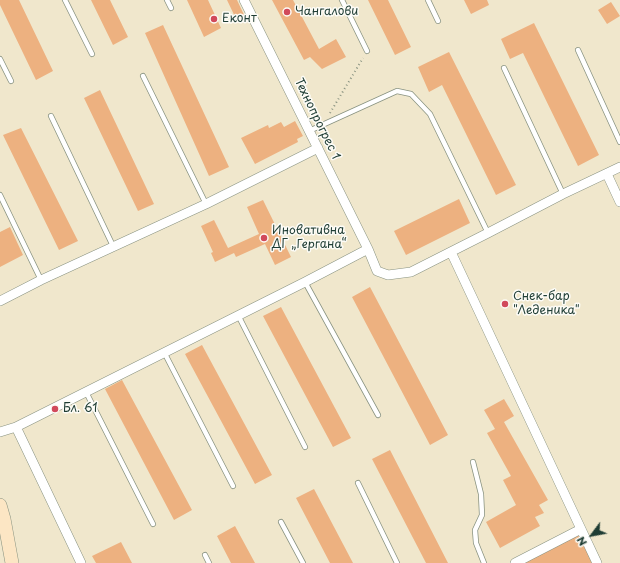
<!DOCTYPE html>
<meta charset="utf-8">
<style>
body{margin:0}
#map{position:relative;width:620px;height:563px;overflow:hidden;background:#f0e7cc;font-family:"Playpen Sans",sans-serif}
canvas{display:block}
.north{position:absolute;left:572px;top:515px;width:40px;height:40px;-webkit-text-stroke:3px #fdfcf7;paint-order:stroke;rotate:238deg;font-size:11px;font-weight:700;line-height:16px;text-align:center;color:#1f3d34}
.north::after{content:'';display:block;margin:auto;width:14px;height:18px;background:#1f3d34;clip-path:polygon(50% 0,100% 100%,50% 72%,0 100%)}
</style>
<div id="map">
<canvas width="620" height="563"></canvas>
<div class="north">N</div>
</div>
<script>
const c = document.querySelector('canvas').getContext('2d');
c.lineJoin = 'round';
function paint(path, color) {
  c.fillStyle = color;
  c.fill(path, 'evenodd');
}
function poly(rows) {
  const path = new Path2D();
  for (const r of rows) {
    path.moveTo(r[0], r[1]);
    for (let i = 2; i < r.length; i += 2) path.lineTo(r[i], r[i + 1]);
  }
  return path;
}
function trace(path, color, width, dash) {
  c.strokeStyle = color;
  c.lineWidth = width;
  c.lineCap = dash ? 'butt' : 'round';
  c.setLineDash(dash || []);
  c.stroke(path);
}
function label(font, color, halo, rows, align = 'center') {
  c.font = font + ' "Playpen Sans",sans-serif';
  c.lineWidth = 3;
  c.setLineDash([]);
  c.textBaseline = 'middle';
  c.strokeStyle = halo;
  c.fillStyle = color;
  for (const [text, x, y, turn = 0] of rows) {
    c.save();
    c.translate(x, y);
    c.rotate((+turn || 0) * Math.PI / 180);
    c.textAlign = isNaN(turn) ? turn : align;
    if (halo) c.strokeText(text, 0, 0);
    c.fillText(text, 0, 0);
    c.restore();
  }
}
const building = poly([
 [0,0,19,0,53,71,36,80,0,5],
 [91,0,110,0,128,37,113,45],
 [187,0,208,0,221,28,204,37],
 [227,0,237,0,245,17,237,21],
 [272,0,293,0,319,49,336,39,346,57,322,69,310,57,304,60],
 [368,0,388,0,411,47,395,55],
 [464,0,487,0,489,5,471,14],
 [611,2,620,16,607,24,598,10],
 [534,23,599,155,578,166,523,53,510,59,501,39],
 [163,25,229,167,209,176,145,33],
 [449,52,516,185,496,195,442,85,429,92,418,67],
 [100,90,154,204,138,211,84,98],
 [295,121,303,136,297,139,298,142,255,164,241,138,268,125,269,128,281,122,284,127],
 [21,128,78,241,59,250,3,135],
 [459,199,470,223,406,255,394,231],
 [263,200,291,257,275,265,265,244,236,257,234,253,215,262,211,253,213,252,201,226,214,220,228,248,259,234,247,207],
 [10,227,23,255,0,267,0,232],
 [370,287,448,435,430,445,352,297],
 [281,307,351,438,333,447,263,316],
 [202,345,272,475,255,484,185,354],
 [122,380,192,510,174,520,105,389],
 [504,399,514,416,504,422,548,500,539,505,544,513,535,517,540,526,500,548,486,522,516,505,503,480,511,476,487,433,495,429,484,410],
 [390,450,448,563,426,563,372,459],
 [314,489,353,563,330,563,296,498],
 [235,526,255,563,231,563,217,536],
 [581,529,597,563,514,563],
 [121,542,132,563,96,563,92,556]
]);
const path = poly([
 [330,113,363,58]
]);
const lane = poly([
 [65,0,92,54],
 [167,0,171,8],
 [342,0,367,51],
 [428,0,438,21],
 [578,50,620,142],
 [0,59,11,81],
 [504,68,563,194],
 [143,76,206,204],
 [51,116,113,246],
 [309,131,397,91,411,94,430,114,488,233],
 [0,195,41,280],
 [305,282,378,415],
 [238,315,305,447],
 [164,352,233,486],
 [86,392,153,524],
 [473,462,481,494,482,515,475,530,476,543,484,563],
 [358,483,397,563],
 [281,522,303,563],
 [205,555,209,563]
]);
const street = poly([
 [244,0,368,249,377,271,388,275,411,272,488,233,563,194,620,167],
 [607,174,620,202],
 [451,252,581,529,597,563],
 [0,301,41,280,206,204,318,148],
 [16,427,81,563],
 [0,432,16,427,305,282,368,249],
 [515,563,581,529]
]);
const secondary = poly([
 [0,505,4,519,12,563]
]);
const markers = [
 [287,12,4,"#d1495b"],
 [214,19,4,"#d1495b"],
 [264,238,4,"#d1495b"],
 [505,304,4,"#d1495b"],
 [55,409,4,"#d1495b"]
];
const poiNames = [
 ["Чангалови",295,12],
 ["Еконт",222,19],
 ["Иновативна",272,231],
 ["ДГ „Гергана“",272,245],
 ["Снек-бар",513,297],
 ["\"Леденика\"",513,311],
 ["Бл. 61",63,409]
];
const streetNames = [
 ["Технопрогрес 1",317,119,64]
];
paint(building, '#edb180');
trace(lane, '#889280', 6);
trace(street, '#889280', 10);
trace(secondary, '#889280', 14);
trace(path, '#889280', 2, [1, 3]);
trace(lane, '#fff', 4.5);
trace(street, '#fff', 9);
trace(secondary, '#fce6c4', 13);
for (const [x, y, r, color] of markers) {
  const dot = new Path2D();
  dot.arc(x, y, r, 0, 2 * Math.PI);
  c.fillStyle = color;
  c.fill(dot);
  trace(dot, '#fdfcf7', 1.5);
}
label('12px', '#1f3d34', '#fdfcf7', poiNames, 'left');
label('12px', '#1f3d34', '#fdfcf7', streetNames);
</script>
